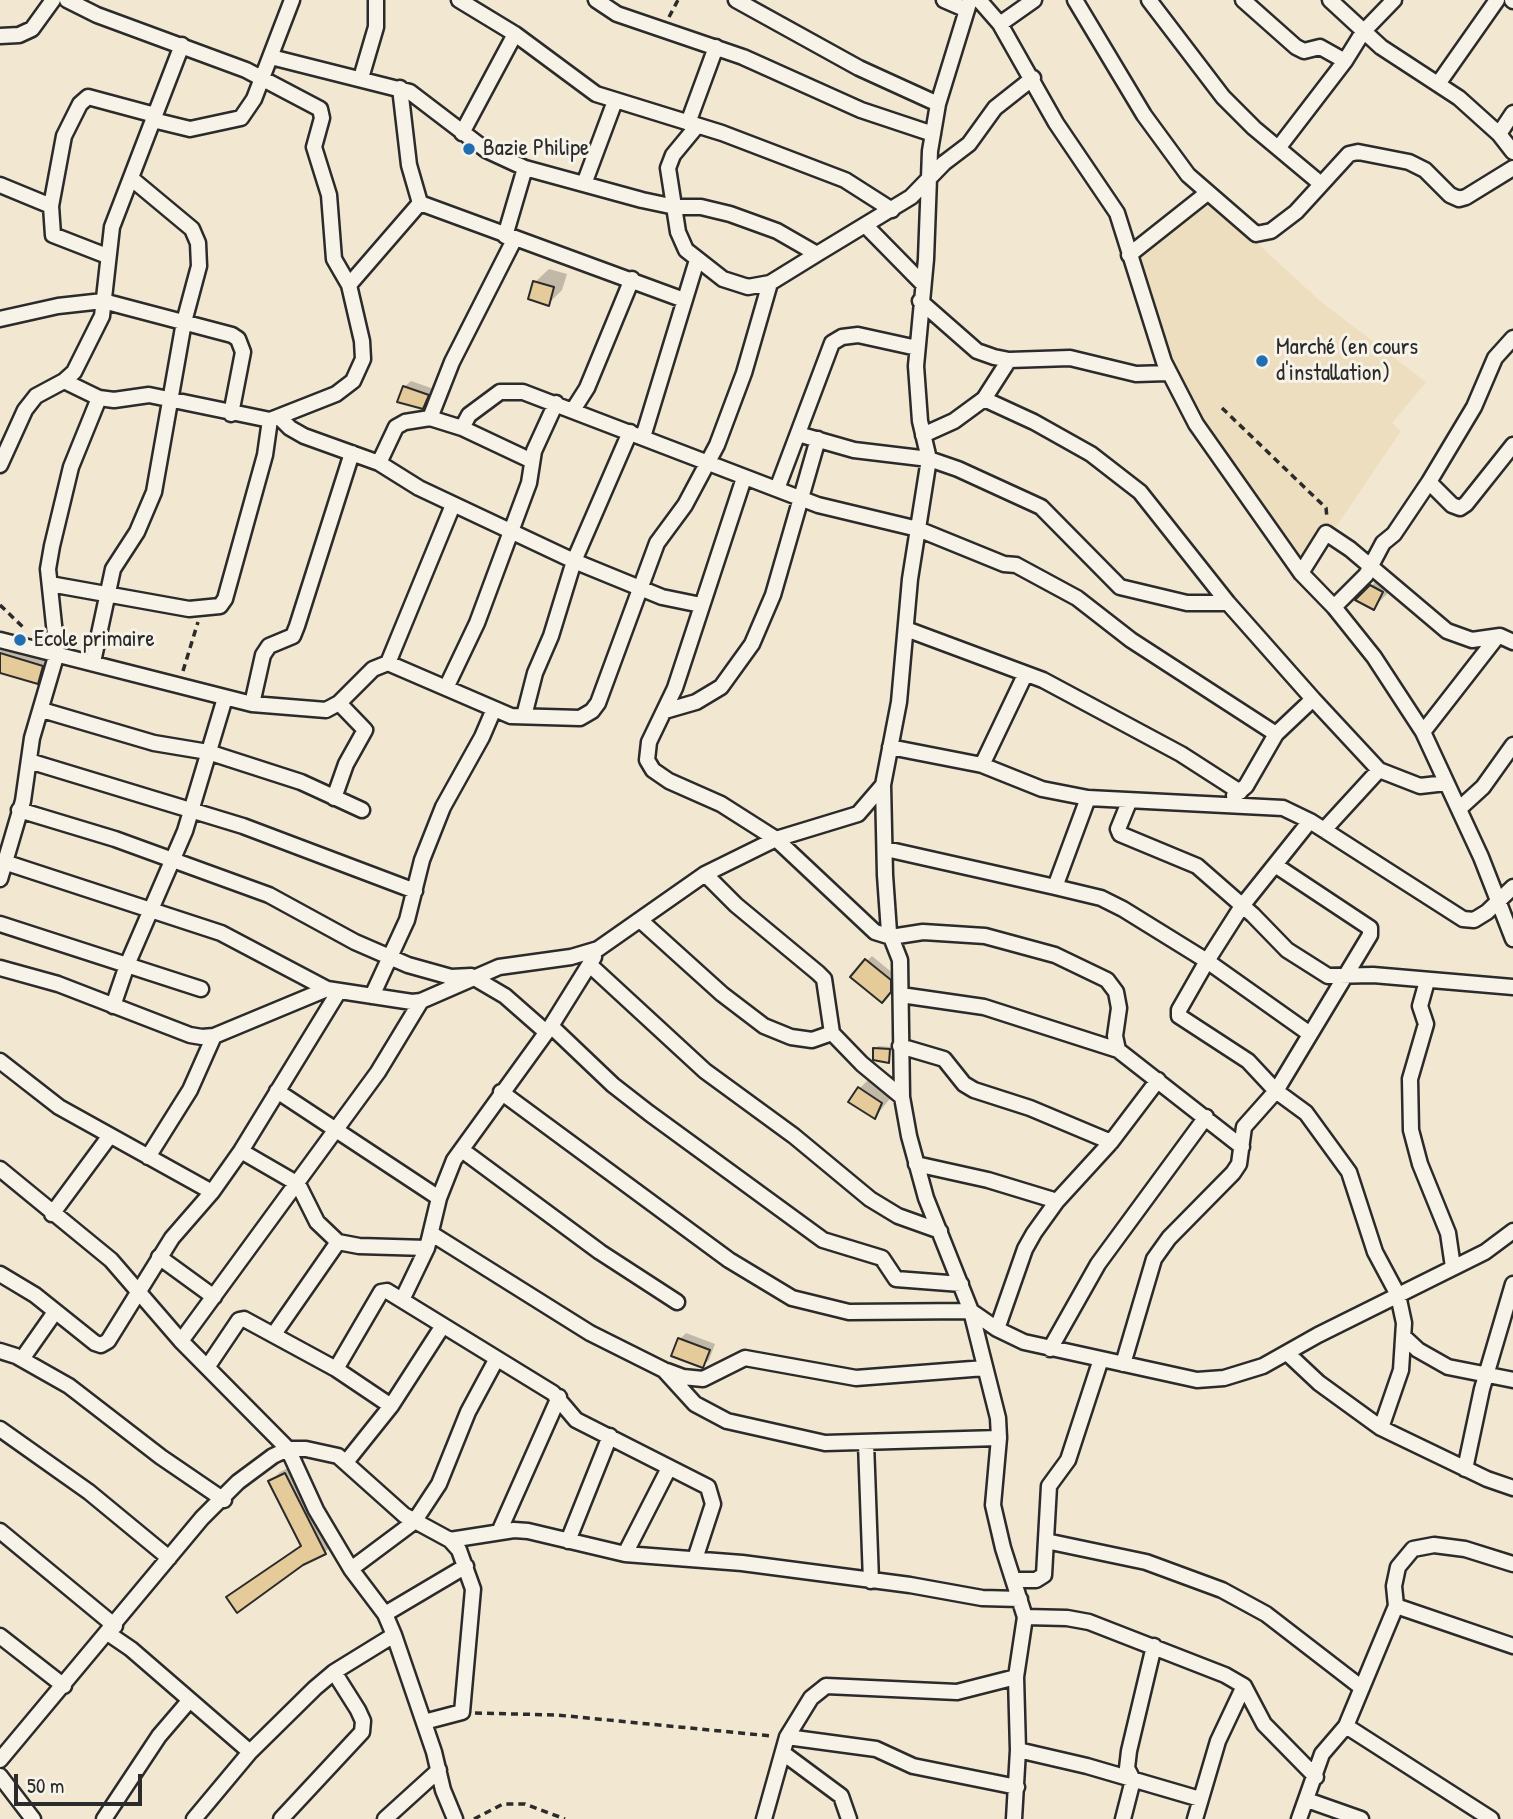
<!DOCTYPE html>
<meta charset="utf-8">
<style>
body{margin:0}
#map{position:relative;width:1513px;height:1819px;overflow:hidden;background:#f2e7d1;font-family:"Patrick Hand",sans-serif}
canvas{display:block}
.scale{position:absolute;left:14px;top:1774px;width:128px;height:32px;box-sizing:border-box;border:4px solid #2b2b2b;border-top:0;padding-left:9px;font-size:21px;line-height:24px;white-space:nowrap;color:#2b2b2b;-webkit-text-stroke:5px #f7f3e8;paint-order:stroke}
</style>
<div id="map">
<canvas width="1513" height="1819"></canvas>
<div class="scale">50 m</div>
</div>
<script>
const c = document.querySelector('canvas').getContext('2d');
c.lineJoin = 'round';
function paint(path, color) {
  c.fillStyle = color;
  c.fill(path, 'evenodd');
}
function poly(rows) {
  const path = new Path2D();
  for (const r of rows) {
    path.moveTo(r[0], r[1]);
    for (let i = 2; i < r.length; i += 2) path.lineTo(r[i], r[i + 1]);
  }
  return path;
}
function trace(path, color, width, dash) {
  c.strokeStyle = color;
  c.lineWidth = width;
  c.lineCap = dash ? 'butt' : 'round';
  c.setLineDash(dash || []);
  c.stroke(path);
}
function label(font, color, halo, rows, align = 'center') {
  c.font = font + ' "Patrick Hand",sans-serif';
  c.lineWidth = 6;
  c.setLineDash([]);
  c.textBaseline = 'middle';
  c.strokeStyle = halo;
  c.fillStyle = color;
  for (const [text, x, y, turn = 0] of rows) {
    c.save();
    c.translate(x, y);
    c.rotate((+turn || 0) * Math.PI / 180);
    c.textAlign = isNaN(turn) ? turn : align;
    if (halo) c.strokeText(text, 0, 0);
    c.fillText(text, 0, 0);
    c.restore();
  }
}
const built = poly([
 [1202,192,1320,301,1426,382,1392,423,1401,431,1302,577,1186,413,1127,255]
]);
const shadow = poly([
 [549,269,567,274,562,290,548,304,535,282],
 [411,381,434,389,423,407,404,387],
 [1385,572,1395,578,1387,594,1374,607,1358,599],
 [0,646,52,656,48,672,37,682,0,671],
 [872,956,895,975,895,985,887,996,867,961],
 [878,1046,892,1047,889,1061,875,1049],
 [873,1075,897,1090,875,1117,859,1089],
 [686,1333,715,1344,709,1360,702,1366,680,1339],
 [296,1464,335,1542,325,1552,228,1597,302,1544,270,1482,280,1472]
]);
const building = poly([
 [533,281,554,287,549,306,528,299,533,281],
 [403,386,429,395,423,409,397,402,403,386],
 [1370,585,1383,592,1374,610,1355,600,1370,585],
 [0,653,43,666,38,684,0,673,0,653],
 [865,959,891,980,891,992,882,1003,850,977,865,959],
 [873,1048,890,1049,889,1063,873,1060,873,1048],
 [858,1087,882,1103,875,1119,848,1102,858,1087],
 [678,1338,710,1350,703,1368,671,1356,678,1338],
 [285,1473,326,1554,303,1565,237,1613,226,1597,301,1546,268,1481,285,1473]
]);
const path = poly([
 [669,17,678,0],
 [1222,408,1326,508,1327,518],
 [0,605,26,630],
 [183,671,198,622],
 [475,1713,557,1715,771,1736],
 [474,1819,503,1804,525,1804,565,1819]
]);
const street = poly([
 [67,0,97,15,246,70,320,109,322,118,314,147,329,195,334,259,349,285],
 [459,0,515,34,596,94,722,133,845,180,892,210],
 [596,0,617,14,743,57,861,110,933,134],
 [736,0,859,68,938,104],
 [944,0,967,10],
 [970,0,938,104,930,151,926,259,916,366,920,421,929,459,910,579,899,702,883,785,885,875,889,932,900,960,902,1097,909,1136,926,1198,971,1311,998,1418,999,1438,993,1505,1003,1548,1025,1617,1016,1677,1018,1750,1014,1819],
 [979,0,1000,24,1056,123,1117,213,1164,362,1196,424,1301,573,1334,607,1374,657,1423,732,1481,857,1513,939],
 [1075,0,1144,115,1188,175,1256,234,1271,231,1296,212,1349,154,1358,152,1409,162,1425,170,1450,195,1459,199,1466,197,1513,168],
 [1149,0,1223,97,1254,128,1321,184],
 [1243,0,1296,47,1304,51,1320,47,1345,61],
 [1330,0,1381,47,1459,98,1499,134,1513,152],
 [1512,0,1513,1],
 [1000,24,1034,0],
 [0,36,19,35,32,29,53,0],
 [271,57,410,92,486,150,525,168,642,200,675,207,701,207,730,214,777,231,817,254,911,197,944,163,969,144,995,108,1033,78],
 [361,78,376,27,376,0],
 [1438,84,1497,0],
 [400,88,409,165,420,203,684,300],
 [153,120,190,129,241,118,254,99,292,0],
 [688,123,716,47],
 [697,126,673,155,668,168,678,232,686,250,723,279,748,287,770,283,817,254],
 [462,133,515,34],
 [1499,134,1513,113],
 [1279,147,1345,61,1363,32,1394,0],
 [584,184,615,101],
 [0,185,51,206],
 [866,226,923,284],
 [505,236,525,168],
 [1129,255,1206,194],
 [107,256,53,235,51,206,64,136,80,104,88,97,155,115,182,45],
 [920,301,977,351,994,357,1009,360,1070,358,1136,374,1168,373],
 [0,319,58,306,103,301,232,335,238,339,243,352,231,414],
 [64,381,99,398,114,400,149,395,270,420,336,394,353,381,363,359,362,341,349,285,420,203],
 [984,399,1034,422,1091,454,1140,492,1228,603,1313,699],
 [573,410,587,388,632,279],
 [279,417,290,428,304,436,379,463,419,488,574,561,662,597,701,605],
 [430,418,452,362,514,240],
 [462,428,532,461],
 [798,434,854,450,929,459,958,469,1041,507,1120,587,1187,603,1228,603],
 [923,435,954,421,984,399,1009,360],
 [643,437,697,260],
 [379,463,396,427,405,422,430,418,462,428,469,415,500,392,523,392,818,505,918,529,1004,564,1016,565,1077,598,1131,640,1276,734,1313,699,1379,770,1420,786,1446,783],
 [0,465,25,410,36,396,64,381,74,372,102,316,112,227,155,115],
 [744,478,675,688,649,742,647,760,653,770,669,781,721,804,776,839,875,932,891,937,923,932,985,936,1055,955,1107,980,1116,992,1119,1008,1115,1036,1118,1050],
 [1429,482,1452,505,1460,508,1466,504,1513,445],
 [777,489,832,343,842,337,858,335,917,348],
 [1301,573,1326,533,1350,549,1447,631,1472,640,1500,636,1513,642],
 [50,584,189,609,220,606,225,599,265,455,270,420],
 [1334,607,1366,575,1383,543,1394,534,1429,482,1474,407,1495,358,1513,338],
 [906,629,1043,680,1181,754,1240,792],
 [0,640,252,704,326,710,339,703,373,669,388,663,511,716,580,718,592,711,598,703,657,543,685,505,717,445,744,373,770,283],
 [93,662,113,569,137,532,154,492,184,322,199,266,198,243,192,229,132,179],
 [388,663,453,505],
 [446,688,477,623,529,483,534,451,556,403],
 [252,704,263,655,269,646,293,636,297,626,352,453],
 [42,710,154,743,208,752,301,782,362,810],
 [665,711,696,702,721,687,752,644,773,595,818,439],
 [524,716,535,673,551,636,574,561,630,432],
 [1423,732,1497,637],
 [890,747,982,765,1042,789,1088,798,1283,808,1310,821,1463,919,1474,920,1487,912,1513,887],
 [29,761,243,826,415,891],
 [982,765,1025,675],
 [1234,796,1246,786,1276,734],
 [334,798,346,764,365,730,339,703],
 [1129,802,1118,829,1120,834,1197,866,1253,915,1287,950,1328,976,1373,975,1513,987],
 [1460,808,1483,787,1513,745],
 [19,810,115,839,269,895,355,942,408,965,451,977,471,976,505,996,546,1032],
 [1310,821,1242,906,1207,961,1179,1010,1179,1016,1248,1061,1276,1091,1306,1113,1349,1172,1375,1252,1398,1295,1404,1323,1401,1370,1381,1428],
 [1324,830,1379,770],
 [886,849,1055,887,1088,798],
 [4,862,221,933,327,989],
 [705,874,736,905,818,973,824,979,832,1033,862,1064,902,1097],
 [0,879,23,801,32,738,57,653,48,569,52,546,71,467,99,398],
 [1055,887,1101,898,1123,909,1207,961,1310,1034],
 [640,920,722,994,764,1026,791,1037,812,1040,832,1033],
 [0,924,201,989],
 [591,966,705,1071,794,1136,870,1199,898,1216,940,1231],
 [0,968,58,984,190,1035,202,1037,214,1036,327,989,412,1002,421,1001,499,967,571,957,598,949,705,874,776,839,858,814,883,785],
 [1427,981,1420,1006,1426,1024,1410,1079,1411,1130,1420,1164,1448,1233,1453,1267],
 [901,995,984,1007,1118,1050,1242,1147],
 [372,996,407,920,422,860,443,807,482,737,494,709],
 [113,1006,127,965,185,831,225,698],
 [551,1026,613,1085,649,1113,823,1240,882,1258,896,1279,961,1284],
 [900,1046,944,1059,964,1084,974,1090,1030,1108,1111,1142],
 [0,1061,59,1107,212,1192],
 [277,1091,439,1198],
 [501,1092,729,1260,792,1298,849,1312,971,1311,997,1329,1024,1342,1197,1380,1224,1378,1263,1366,1318,1335,1485,1252,1513,1231],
 [462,1150,600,1252,677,1302],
 [241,1151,298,1184,317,1222,338,1242],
 [148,1157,190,1090,214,1036],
 [916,1164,988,1180,1057,1201],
 [0,1169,111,1260,181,1341,288,1449,316,1510,351,1569,385,1614,394,1635,434,1752,443,1790,455,1819],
 [52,1214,109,1137],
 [432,1234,590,1333,664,1370,695,1404,727,1421,825,1443,999,1438],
 [159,1257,214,1297],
 [0,1274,35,1295,95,1343,101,1345,108,1341,172,1238,212,1192,241,1151,339,991],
 [402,1300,427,1248,439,1198,454,1160,551,1026,594,957],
 [997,1329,1025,1249,1034,1233,1057,1201,1111,1142,1158,1080],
 [274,1334,338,1242,359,1246,427,1248],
 [1404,1337,1418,1350,1448,1367,1513,1380],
 [181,1341,378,1072,421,1001],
 [1050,1349,1098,1264,1206,1117],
 [0,1351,16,1356,69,1386,161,1457,224,1500],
 [1287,1353,1319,1383,1381,1428,1487,1479,1513,1488],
 [22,1359,55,1312],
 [1123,1364,1154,1259,1169,1238,1233,1173,1239,1164,1244,1127,1276,1091,1370,935,1370,928,1275,865],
 [208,1366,239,1320,244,1319,336,1369,391,1406],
 [336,1369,381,1292,387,1291,553,1393,576,1420,708,1487,713,1504,695,1559],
 [667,1371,683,1377,703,1379,745,1358,856,1378,985,1368],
 [0,1429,89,1492,169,1558],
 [866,1443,871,1581],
 [347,1461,391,1406,442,1327],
 [1465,1469,1482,1389,1513,1284],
 [0,1531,115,1626],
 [499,1532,559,1397],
 [568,1541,610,1436],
 [1046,1541,1146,1562,1222,1590,1266,1614,1362,1688],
 [625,1554,669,1468],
 [1513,1564,1465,1549,1434,1545,1413,1549,1398,1567,1394,1586,1396,1606,1513,1646],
 [351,1569,414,1522,439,1484,468,1412,496,1360],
 [1014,1580,1036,1580,1044,1575,1049,1486,1068,1460,1101,1359],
 [385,1614,466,1566],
 [1025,1617,1067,1618,1089,1622,1225,1675,1244,1686,1264,1724,1316,1777],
 [109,1634,131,1649,250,1752],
 [0,1636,64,1686],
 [424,1722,462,1712,473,1589,459,1550,450,1540],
 [1346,1726,1491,1819],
 [787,1737,876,1749,913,1766,1017,1787],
 [1018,1750,1087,1766,1200,1799],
 [783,1753,841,1796,849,1819],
 [0,1760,202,1518,238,1482,273,1456,288,1449,306,1449,338,1456,404,1515,450,1540,514,1530,528,1531,625,1554,742,1563,910,1585,982,1598,1020,1599],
 [0,1776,33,1819],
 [1307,1800,1361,1819],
 [104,1819,159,1736,189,1701],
 [194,1819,250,1752,315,1688,334,1672,394,1635],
 [281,1819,362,1732,363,1721,358,1710,334,1672],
 [385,1819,439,1770],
 [764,1819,787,1737,811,1698,826,1686,957,1692,1016,1677],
 [1123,1819,1133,1780,1127,1768,1129,1751,1154,1646],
 [1195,1819,1218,1741,1244,1686],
 [1299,1819,1322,1754,1346,1726,1396,1606]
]);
const markers = [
 [469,149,7,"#1f6fb2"],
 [1262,361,7,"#1f6fb2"],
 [20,640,7,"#1f6fb2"]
];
const poiNames = [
 ["Bazie Philipe",483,149],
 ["Marché (en cours",1276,348],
 ["d'installation)",1276,374],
 ["Ecole primaire",34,640]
];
paint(built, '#eedec0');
paint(shadow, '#0003');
paint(building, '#e5ca9a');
trace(building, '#2b2b2b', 2);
trace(street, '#2b2b2b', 19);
trace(path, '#2b2b2b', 3.5, [7, 5]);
trace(street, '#f7f3e8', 14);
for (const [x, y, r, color] of markers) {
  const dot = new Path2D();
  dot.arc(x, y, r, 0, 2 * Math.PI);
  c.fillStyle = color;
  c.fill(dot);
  trace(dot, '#f7f3e8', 2.5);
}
label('23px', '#2b2b2b', '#f7f3e8', poiNames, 'left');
</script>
